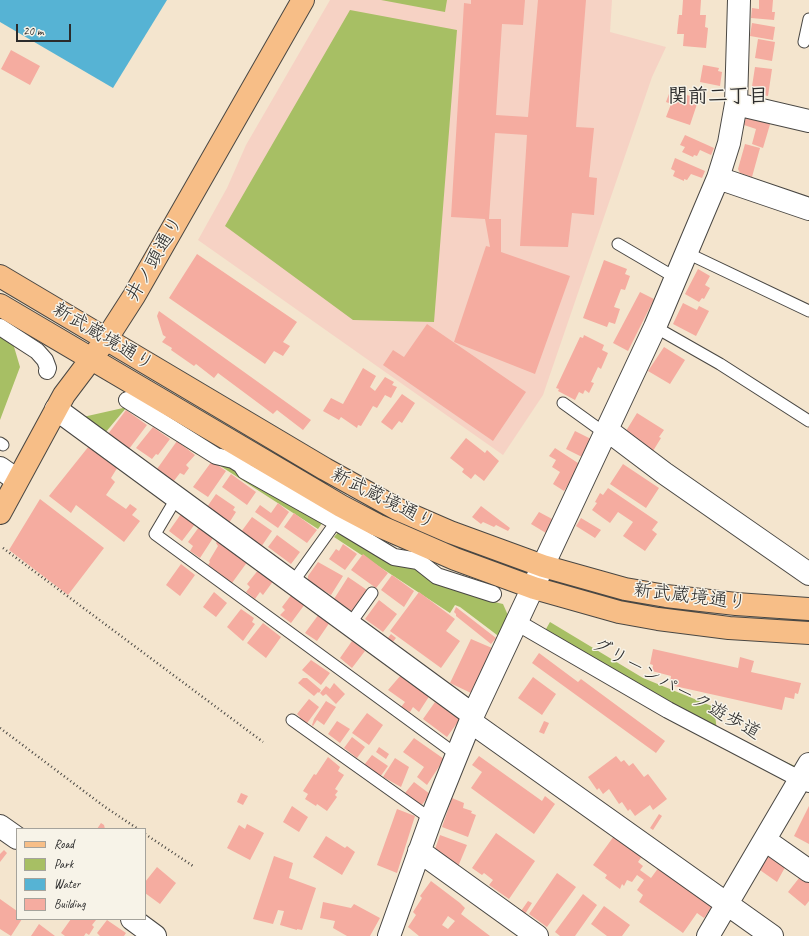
<!DOCTYPE html>
<meta charset="utf-8">
<style>
body{margin:0}
#map{position:relative;width:809px;height:936px;overflow:hidden;background:#f4e5ce;font-family:Caveat,sans-serif}
canvas{display:block}
.legend{position:absolute;left:16px;top:828px;width:130px;height:92px;box-sizing:border-box;background:#f7f3e8;border:1px solid #a5a39c;margin:0;padding:5px 7px;list-style:none;font-size:12px;color:#2b2b2b}
.legend li{display:flex;align-items:center;gap:8px;height:20px}
.legend b{width:20px;border:1px solid #a5a39c}
.scale{position:absolute;left:16px;top:24px;width:55px;height:18px;box-sizing:border-box;border:2px solid #2b2b2b;border-top:0;padding-left:5px;font-size:12px;line-height:14px;white-space:nowrap;color:#2b2b2b;-webkit-text-stroke:3px #f7f3e8;paint-order:stroke}
</style>
<div id="map">
<canvas width="809" height="936"></canvas>
<ul class="legend">
<li><b style="height:5px;background:#f7be87"></b>Road</li>
<li><b style="height:11px;background:#a7bf64"></b>Park</li>
<li><b style="height:11px;background:#56b3d4"></b>Water</li>
<li><b style="height:11px;background:#f5aca0"></b>Building</li>
</ul>
<div class="scale">20 m</div>
</div>
<script>
const c = document.querySelector('canvas').getContext('2d');
c.lineJoin = 'round';
function paint(path, color) {
  c.fillStyle = color;
  c.fill(path, 'evenodd');
}
function poly(rows) {
  const path = new Path2D();
  for (const r of rows) {
    path.moveTo(r[0], r[1]);
    for (let i = 2; i < r.length; i += 2) path.lineTo(r[i], r[i + 1]);
  }
  return path;
}
function trace(path, color, width, dash) {
  c.strokeStyle = color;
  c.lineWidth = width;
  c.lineCap = dash ? 'butt' : 'round';
  c.setLineDash(dash || []);
  c.stroke(path);
}
function label(font, color, halo, rows, align = 'center') {
  c.font = font + ' Caveat,"Klee One",sans-serif';
  c.lineWidth = 3;
  c.setLineDash([]);
  c.textBaseline = 'middle';
  c.strokeStyle = halo;
  c.fillStyle = color;
  for (const [text, x, y, turn = 0] of rows) {
    c.save();
    c.translate(x, y);
    c.rotate((+turn || 0) * Math.PI / 180);
    c.textAlign = isNaN(turn) ? turn : align;
    if (halo) c.strokeText(text, 0, 0);
    c.fillText(text, 0, 0);
    c.restore();
  }
}
const built = poly([
 [330,0,612,0,610,32,666,47,652,77,543,395,503,455,198,240,227,188,246,145]
]);
const green = poly([
 [381,0,447,0,445,12],
 [350,10,457,30,434,322,353,320,225,226],
 [0,333,12,340,20,367,0,420],
 [127,403,325,519,318,529,211,460,196,454,126,408,105,433,83,417,123,408],
 [341,529,490,601,503,604,510,620,501,638,460,607,455,605,450,613,334,537],
 [550,622,643,678,714,707,717,731,795,766,785,781,538,643]
]);
const water = poly([
 [0,0,167,0,113,88,0,22]
]);
const building = poly([
 [471,0,525,0,523,25,502,24,496,115,528,117,538,0,586,0,576,127,594,128,589,177,597,178,594,215,572,213,568,247,520,246,527,135,495,133,489,219,501,219,501,252,570,276,535,374,454,342,486,246,490,247,485,219,451,217,464,3,471,4],
 [683,0,701,0,700,15,706,15,705,27,708,28,706,48,683,46,684,34,677,34,679,15,682,15],
 [759,0,773,0,772,12,775,12,774,20,751,18,752,8,759,9],
 [752,23,775,27,773,40,750,36],
 [758,39,775,42,772,61,755,58],
 [11,50,40,66,30,85,1,69],
 [703,65,719,68,718,71,722,72,720,86,700,82],
 [755,67,772,69,768,96,751,93],
 [670,91,699,98,690,125,666,117,671,104,666,102],
 [747,114,771,121,763,148,752,144,756,129,744,125],
 [685,135,714,148,711,155,700,150,697,156,694,155,693,157,682,152,685,147,680,145],
 [745,144,760,148,752,177,740,173,738,169],
 [675,158,705,171,702,178,691,174,687,180,684,179,684,181,673,176,675,171,671,169],
 [197,254,297,322,283,342,290,346,283,356,274,351,265,364,169,298],
 [604,260,627,269,625,274,630,276,625,290,621,289,614,307,620,309,615,324,609,322,607,327,583,318],
 [698,269,710,276,705,285,710,288,704,299,702,298,699,302,685,294],
 [640,292,654,299,628,351,613,343],
 [683,303,697,310,699,306,709,311,696,336,673,324],
 [159,311,311,420,303,430,277,410,273,414,218,373,214,378,196,364,194,366,171,350,172,348,162,342,166,337,163,335,157,316],
 [427,324,526,392,493,441,383,365,393,350,404,357],
 [584,335,604,345,602,350,608,353,601,369,598,367,591,382,594,383,589,393,585,390,583,394,579,392,575,400,558,391,559,389,556,388,580,337,583,338],
 [664,347,685,360,670,384,648,371],
 [363,368,376,376,370,387,375,391,385,377,394,382,392,385,397,387,391,398,385,395,377,408,373,406,361,426,358,425,357,428,341,417,339,420,323,411,331,398,343,404],
 [402,394,415,403,402,423,399,421,392,430,381,422],
 [126,410,147,425,129,449,108,434],
 [637,413,664,430,659,437,661,438,653,451,636,441,637,438,626,431],
 [153,427,170,439,158,455,156,454,152,459,136,448],
 [575,431,591,439,582,457,566,449],
 [466,438,485,453,487,450,499,461,484,481,475,474,471,479,462,472,464,469,450,458],
 [177,441,195,455,186,465,189,468,184,475,180,473,173,482,157,469],
 [89,446,119,465,111,478,115,482,106,495,126,509,130,504,137,509,132,515,140,521,124,542,76,505,71,513,49,496],
 [555,448,581,465,564,491,553,484,560,472,552,467,556,460,549,456],
 [212,461,226,471,208,497,193,487],
 [623,464,659,488,646,508,610,484],
 [231,474,256,492,247,505,222,487],
 [608,488,658,522,652,530,657,534,645,551,623,536,633,522,618,512,610,523,592,510,597,503,595,502,600,493,603,495],
 [216,494,235,507,233,510,236,512,229,523,207,507],
 [40,499,104,548,68,595,9,550],
 [278,503,289,512,278,528,255,512,260,505,271,513],
 [481,506,510,528,508,531,496,525,494,527,483,522,481,524,472,517],
 [539,512,554,520,546,533,531,524],
 [294,513,317,530,307,543,284,527],
 [181,514,195,524,182,541,169,531],
 [252,517,272,531,261,547,241,532],
 [581,518,601,530,595,538,576,526],
 [199,527,213,538,200,558,190,551,193,546,188,542],
 [277,535,300,552,291,564,268,547],
 [219,539,248,561,232,583,208,565,210,562,209,561,218,546,216,543],
 [343,544,357,554,345,570,329,559,336,549,339,551],
 [363,554,388,573,376,588,351,570],
 [318,562,343,576,331,595,308,581,308,576],
 [181,564,195,575,180,596,166,585],
 [259,569,274,580,263,595,260,592,255,599,246,592,250,587,247,584],
 [392,575,414,591,404,607,381,590],
 [348,577,367,590,352,611,334,599],
 [214,592,227,603,216,617,203,607],
 [419,592,455,619,446,631,460,641,441,668,390,631],
 [292,594,305,604,291,623,280,615,285,610,282,607],
 [379,600,397,614,383,632,365,619],
 [456,607,496,638,491,644,456,616,456,614,454,612],
 [241,609,254,618,252,622,255,624,243,641,227,627],
 [319,614,330,622,317,641,305,633],
 [263,623,281,637,266,658,247,643],
 [391,634,396,638,392,643,387,639],
 [471,639,492,648,486,660,488,663,477,687,474,685,471,693,450,683],
 [352,641,365,651,352,668,340,658],
 [653,649,738,668,740,657,754,661,751,672,801,683,798,694,795,693,794,699,785,697,782,710,670,685,671,676,652,671,653,665,650,664],
 [539,653,578,682,581,679,665,741,656,753,532,663],
 [311,660,330,673,321,685,302,670],
 [401,675,430,695,419,712,413,707,410,712,401,707,405,702,388,690],
 [533,677,556,694,542,715,518,698],
 [303,678,307,678,321,690,319,693,318,692,314,696,298,683],
 [334,683,345,694,336,704,326,694,323,696,320,693,326,686,330,689],
 [309,699,319,707,305,726,298,720,300,717,297,714],
 [326,701,336,707,324,725,317,720,313,726,312,725,314,719],
 [435,702,460,719,447,737,423,719],
 [367,713,383,725,369,745,352,733],
 [337,721,350,729,340,743,328,734],
 [544,721,549,723,544,734,539,732],
 [352,737,365,747,357,758,344,748],
 [414,738,444,759,427,785,417,777,424,767,403,752],
 [379,747,389,754,386,759,376,752],
 [372,755,388,766,380,777,364,765],
 [479,756,542,801,545,796,555,804,534,834,471,788,482,772,472,765],
 [616,756,621,762,624,760,629,766,633,763,644,777,648,774,667,799,653,810,650,805,635,816,630,809,628,811,622,802,619,804,609,789,603,794,599,788,597,790,588,777],
 [328,757,340,767,338,771,344,775,335,789,338,791,335,795,337,797,327,811,317,804,316,806,305,799,308,794,303,791,314,774,316,775],
 [395,758,409,767,401,787,383,777],
 [414,782,430,794,421,806,405,793],
 [241,793,248,796,243,805,237,802],
 [452,798,464,803,463,808,472,811,471,813,476,815,468,837,442,827],
 [292,806,308,817,299,832,283,822],
 [809,806,809,844,794,836],
 [397,809,415,816,397,873,377,865],
 [659,814,662,816,653,830,650,828],
 [101,823,104,825,105,829,97,829],
 [247,824,264,833,250,860,227,848,239,825,245,829],
 [496,833,535,861,509,899,489,885,493,880,484,873,482,875,472,868],
 [440,835,467,845,457,869,434,852],
 [326,836,345,848,347,846,355,852,342,875,313,857],
 [614,836,642,856,638,862,643,866,640,870,651,878,659,867,708,902,712,907,704,918,697,913,683,933,639,902,643,895,637,890,644,880,637,875,632,882,627,880,624,886,622,884,620,889,605,878,607,875,593,865],
 [4,850,7,853,0,862,0,854],
 [769,851,789,860,777,882,757,868],
 [274,856,293,863,289,878,316,888,302,930,297,929,297,930,280,925,284,911,278,910,273,924,253,919],
 [157,867,176,883,160,904,145,893,145,882],
 [557,873,576,887,547,927,529,914],
 [803,873,809,878,809,901,805,906,788,892],
 [431,881,460,903,465,908,461,914,490,936,419,936,408,927,416,915,413,912,422,898,420,896],
 [448,916,455,921,448,929,442,925],
 [583,894,597,905,575,936,560,936,555,932],
 [0,899,17,911,17,919,22,919,11,936,0,929],
 [528,901,532,903,525,914,521,911],
 [323,902,351,908,354,904,380,918,370,936,347,936,333,928,335,921,320,918],
 [604,906,630,925,622,936,607,936,591,924],
 [71,919,95,919,96,920,92,925,94,927,89,935,86,933,84,936,65,936,61,933],
 [107,920,126,933,124,936,100,936,97,933],
 [39,924,55,936,31,936]
]);
const path = poly([
 [3,548,263,742],
 [0,728,105,807,138,829],
 [145,834,193,866]
]);
const service = poly([
 [804,42,809,19],
 [618,244,676,278],
 [687,253,809,311],
 [655,327,720,364,809,421],
 [563,403,606,434],
 [0,443,3,445],
 [177,497,155,534,457,755],
 [293,582,336,522],
 [350,624,372,593],
 [292,720,431,819]
]);
const pedestrian = poly([
 [0,327,37,351,45,360,48,368,47,371],
 [127,400,216,456,233,460,241,465,245,471,336,522,394,557,418,561,437,576,493,594],
 [525,627,668,710,809,784]
]);
const minor = poly([
 [736,104,809,121],
 [718,178,809,209],
 [56,409,473,715],
 [607,430,664,473,809,574],
 [0,468,17,480],
 [471,722,772,936],
 [0,826,17,838],
 [765,840,809,871],
 [419,851,537,936],
 [132,919,155,936],
 [389,936,431,819,473,715,655,327,718,178,729,143,736,104,739,0],
 [708,936,809,764]
]);
const primary = poly([
 [0,276,325,469,397,509,450,532,543,566,625,589,666,596,736,604,809,609],
 [0,305,341,506,377,525,455,559,534,588,619,612,658,619,729,628,809,633],
 [0,513,64,395,107,338,134,296,303,0]
]);
const streetNames = [
 ["井ノ頭通り",155,259,-60],
 ["新武蔵境通り",103,337,31],
 ["新武蔵境通り",383,499,27],
 ["新武蔵境通り",690,597,7],
 ["グリーンパーク遊歩道",676,689,29]
];
const neighbourhoodNames = [
 ["関前二丁目",718,97]
];
paint(built, '#f6d2c4');
paint(green, '#a7bf64');
paint(water, '#56b3d4');
paint(building, '#f5aca0');
trace(service, '#494743', 13);
trace(pedestrian, '#494743', 18);
trace(minor, '#494743', 24);
trace(primary, '#494743', 24);
trace(path, '#494743', 2.5, [1, 3]);
trace(service, '#fff', 11);
trace(pedestrian, '#fff', 16);
trace(minor, '#fff', 22);
trace(primary, '#f7be87', 22);
label('19px', '#2b2b2b', '#f7f3e8', streetNames);
label('bold 20px', '#2b2b2b', '#f7f3e8', neighbourhoodNames);
</script>
